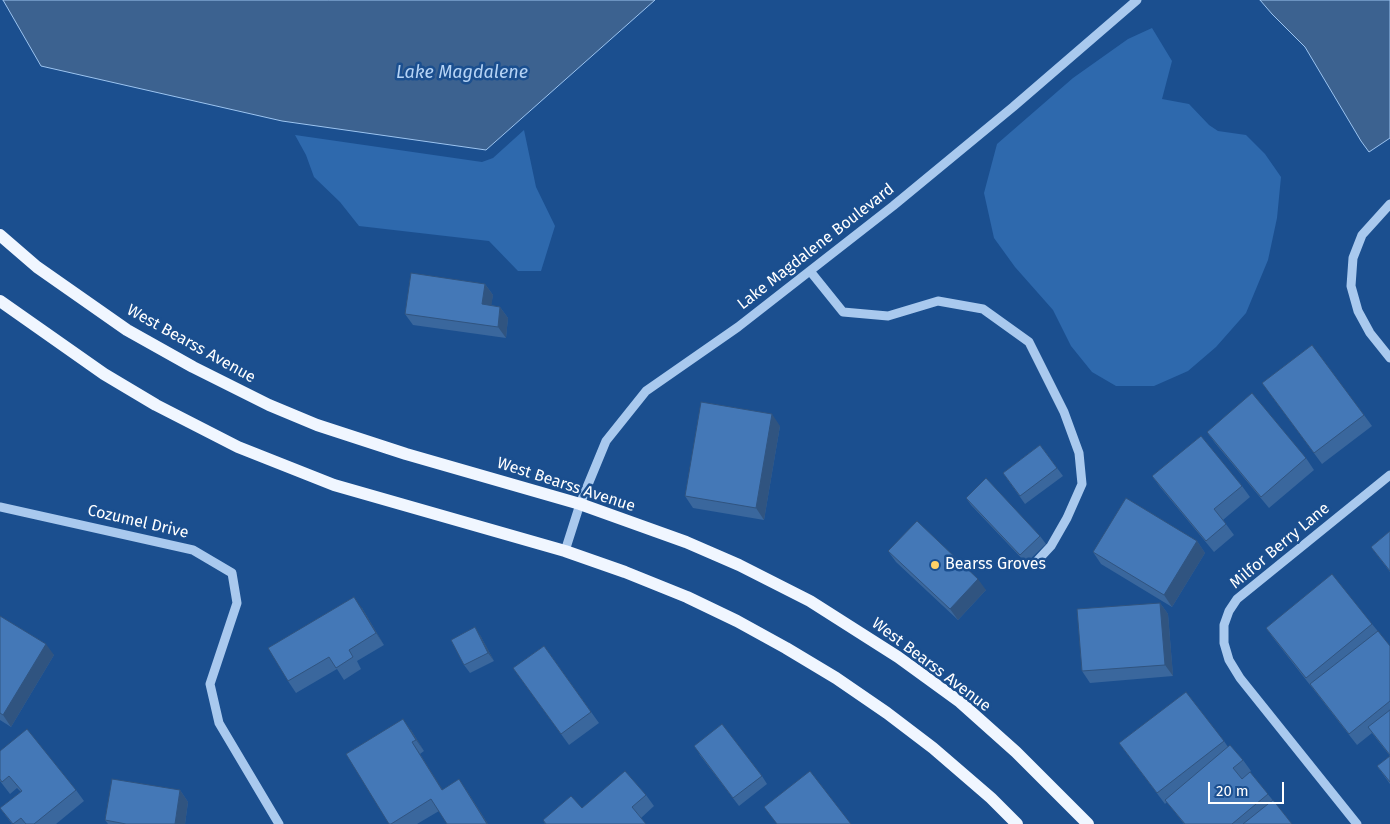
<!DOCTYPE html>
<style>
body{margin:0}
#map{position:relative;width:1390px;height:824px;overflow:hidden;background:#1b4f8f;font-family:"Fira Sans",sans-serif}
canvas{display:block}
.scale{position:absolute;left:1208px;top:782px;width:76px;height:22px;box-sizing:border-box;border:2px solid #fff;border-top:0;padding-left:6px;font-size:15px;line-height:18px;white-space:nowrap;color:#fff;-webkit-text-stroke:4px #1b4f8f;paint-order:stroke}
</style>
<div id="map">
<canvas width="1390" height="824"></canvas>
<div class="scale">20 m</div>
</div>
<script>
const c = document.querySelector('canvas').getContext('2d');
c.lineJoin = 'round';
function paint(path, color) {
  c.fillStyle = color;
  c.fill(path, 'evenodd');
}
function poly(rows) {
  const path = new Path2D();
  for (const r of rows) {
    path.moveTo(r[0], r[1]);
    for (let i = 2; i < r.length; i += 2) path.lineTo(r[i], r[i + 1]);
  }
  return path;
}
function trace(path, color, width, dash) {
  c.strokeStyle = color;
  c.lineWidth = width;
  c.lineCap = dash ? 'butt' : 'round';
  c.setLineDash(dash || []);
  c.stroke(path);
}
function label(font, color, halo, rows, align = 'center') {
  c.font = font + ' "Fira Sans",sans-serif';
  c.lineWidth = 5;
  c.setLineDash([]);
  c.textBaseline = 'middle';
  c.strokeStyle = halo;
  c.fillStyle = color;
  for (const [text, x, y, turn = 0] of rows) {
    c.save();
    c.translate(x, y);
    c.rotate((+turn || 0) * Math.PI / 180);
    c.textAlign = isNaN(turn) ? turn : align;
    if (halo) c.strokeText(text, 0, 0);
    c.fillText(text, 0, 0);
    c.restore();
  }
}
const green = poly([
 [1152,28,1172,61,1162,99,1189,104,1209,125,1218,131,1246,135,1265,154,1281,177,1277,218,1268,260,1246,313,1216,347,1188,371,1154,386,1116,386,1092,372,1071,346,1053,310,1015,267,994,238,984,193,997,144,1073,78,1128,39],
 [524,130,536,187,555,226,541,271,518,271,489,241,359,226,340,202,314,177,306,155,295,135,482,162,493,158]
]);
const water = poly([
 [3,0,655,0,486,150,282,121,41,66,3,0],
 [1260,0,1390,0,1390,138,1369,152,1361,141,1305,47,1272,14,1260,0]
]);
const minor = poly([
 [1390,204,1362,235,1353,258,1351,286,1358,311,1370,333,1390,358],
 [810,271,843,312,888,316,938,301,983,309,1029,342,1064,412,1079,453,1082,484,1067,518,1051,546,1037,561],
 [0,507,193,550,232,573,237,603,210,684,219,723,279,824],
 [565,551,580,504,606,441,646,391,738,327,893,206,1013,107,1137,0],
 [1357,824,1240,678,1229,660,1224,643,1224,625,1229,611,1237,599,1390,475]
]);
const major = poly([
 [0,235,37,267,127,330,193,367,269,405,317,425,406,454,580,504,686,542,739,565,810,601,898,657,960,702,1016,752,1088,824],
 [0,301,104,374,156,405,238,447,334,485,565,551,625,572,687,597,737,621,786,648,836,678,887,713,933,748,991,798,1017,824]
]);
const wall = poly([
 [485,284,493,295,491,305,500,307,508,318,506,338,413,325,405,314],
 [1262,383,1364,415,1372,426,1322,464],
 [780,426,764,520,693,508,685,496],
 [1207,432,1306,458,1314,470,1269,508,1215,443],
 [1040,445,1063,476,1025,504,1003,473],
 [1152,476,1242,486,1250,497,1223,520,1234,535,1214,552,1160,487],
 [966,498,1040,536,1046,544,1026,563,971,505],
 [1390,531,1390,572,1371,547],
 [1197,541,1205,553,1172,607,1101,564,1093,552],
 [888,551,986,590,958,620,896,562],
 [1160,603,1168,614,1173,676,1090,683,1082,671],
 [362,608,384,645,357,661,361,669,344,680,337,669,296,693,288,681],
 [0,616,54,655,11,727,0,720],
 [1372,624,1390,646,1390,784,1377,766,1390,756,1372,733,1357,745,1274,639,1266,628],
 [480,635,494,661,470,673,464,665],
 [544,646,599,723,569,745,513,668],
 [411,730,424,751,420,754,442,790,467,791,488,824,447,824,439,811,417,824,389,824],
 [1224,741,1228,747,1243,760,1251,771,1250,772,1292,824,1184,824,1167,802,1165,804,1119,743],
 [0,751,76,790,84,801,56,824,12,824,0,808,21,792,17,788,10,794,0,781],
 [699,754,762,776,767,784,739,806],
 [180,790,188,802,185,824,108,824,105,820],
 [646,795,654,806,641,818,646,824,545,824,543,820,582,808]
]);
const shadedWall = poly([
 [485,284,493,295,490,315,482,304],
 [500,307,508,318,506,338,498,327],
 [772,414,780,426,764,520,756,508],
 [1197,541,1205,553,1172,607,1164,595],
 [978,579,986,590,958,620,950,609],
 [354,597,362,608,384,645,376,633],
 [1160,603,1168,614,1173,676,1165,665],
 [475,627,480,635,494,661,488,653],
 [46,644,54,655,11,727,3,715],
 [403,719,411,730,424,751,416,740],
 [412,742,420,754,450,801,442,790],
 [459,779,467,791,488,824,487,824],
 [180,790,188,802,185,824,175,824]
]);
const building = poly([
 [411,273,485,284,482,304,500,307,498,327,405,314,411,273],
 [1312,345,1364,415,1314,453,1262,383,1312,345],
 [1252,393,1306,458,1261,497,1207,432,1252,393],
 [701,402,772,414,756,508,685,496,701,402],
 [1201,436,1242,486,1214,509,1226,524,1206,541,1152,476,1201,436],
 [1040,445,1057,468,1020,496,1003,473,1040,445],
 [986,478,1040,536,1020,555,966,498,986,478],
 [1126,498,1197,541,1164,595,1093,552,1126,498],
 [917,521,978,579,950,609,888,551,917,521],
 [1390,531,1390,571,1371,547,1390,531],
 [1332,574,1372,624,1306,678,1266,628,1332,574],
 [354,597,376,633,349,650,353,657,336,668,329,657,288,681,268,648,354,597],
 [1160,603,1165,665,1082,671,1077,609,1160,603],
 [0,616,46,644,3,715,0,713,0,616],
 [475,627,488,653,464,665,451,640,475,627],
 [1378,631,1390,646,1390,701,1349,734,1310,684,1378,631],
 [544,646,591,712,561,734,513,668,544,646],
 [1186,692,1224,741,1157,793,1119,743,1186,692],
 [1390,710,1390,755,1368,727,1390,710],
 [403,719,416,740,412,742,442,790,459,779,487,824,447,824,431,799,391,824,389,824,346,754,403,719],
 [722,724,762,776,733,798,694,746,722,724],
 [27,729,76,790,34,824,26,824,21,818,13,824,0,808,22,791,9,776,2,782,0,779,0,751,27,729],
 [1230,745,1243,760,1233,768,1242,779,1250,772,1268,794,1232,824,1185,824,1165,800,1230,745],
 [1390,756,1390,782,1377,766,1390,756],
 [625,771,646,795,632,807,646,824,546,824,543,820,571,796,582,808,625,771],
 [810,771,851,824,777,824,764,807,810,771],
 [112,779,180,790,175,824,126,824,105,820,112,779],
 [1273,800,1292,824,1243,824,1273,800]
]);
const markers = [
 [935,565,5,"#ffd166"]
];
const streetNames = [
 ["Lake Magdalene Boulevard",816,247,-38],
 ["West Bearss Avenue",191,344,29],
 ["West Bearss Avenue",566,485,18],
 ["Cozumel Drive",138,522,13],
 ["Milfor Berry Lane",1280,546,-40],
 ["West Bearss Avenue",931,665,37]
];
const poiNames = [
 ["Bearss Groves",945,565]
];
const waterNames = [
 ["Lake Magdalene",462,73]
];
paint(green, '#2e69ad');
paint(water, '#3c6290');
trace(water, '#9cc4f0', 1);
trace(minor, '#a9c9ee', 9);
trace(major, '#f0f6ff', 12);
paint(wall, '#3a679d');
paint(shadedWall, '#305480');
paint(building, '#4478b7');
trace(building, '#305480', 1);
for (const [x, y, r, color] of markers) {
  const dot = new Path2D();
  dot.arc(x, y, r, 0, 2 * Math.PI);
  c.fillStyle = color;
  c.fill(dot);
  trace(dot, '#1b4f8f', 2);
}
label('16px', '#fff', '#1b4f8f', streetNames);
label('16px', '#fff', '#1b4f8f', poiNames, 'left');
label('italic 18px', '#b5d3f5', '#1b4f8f', waterNames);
</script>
